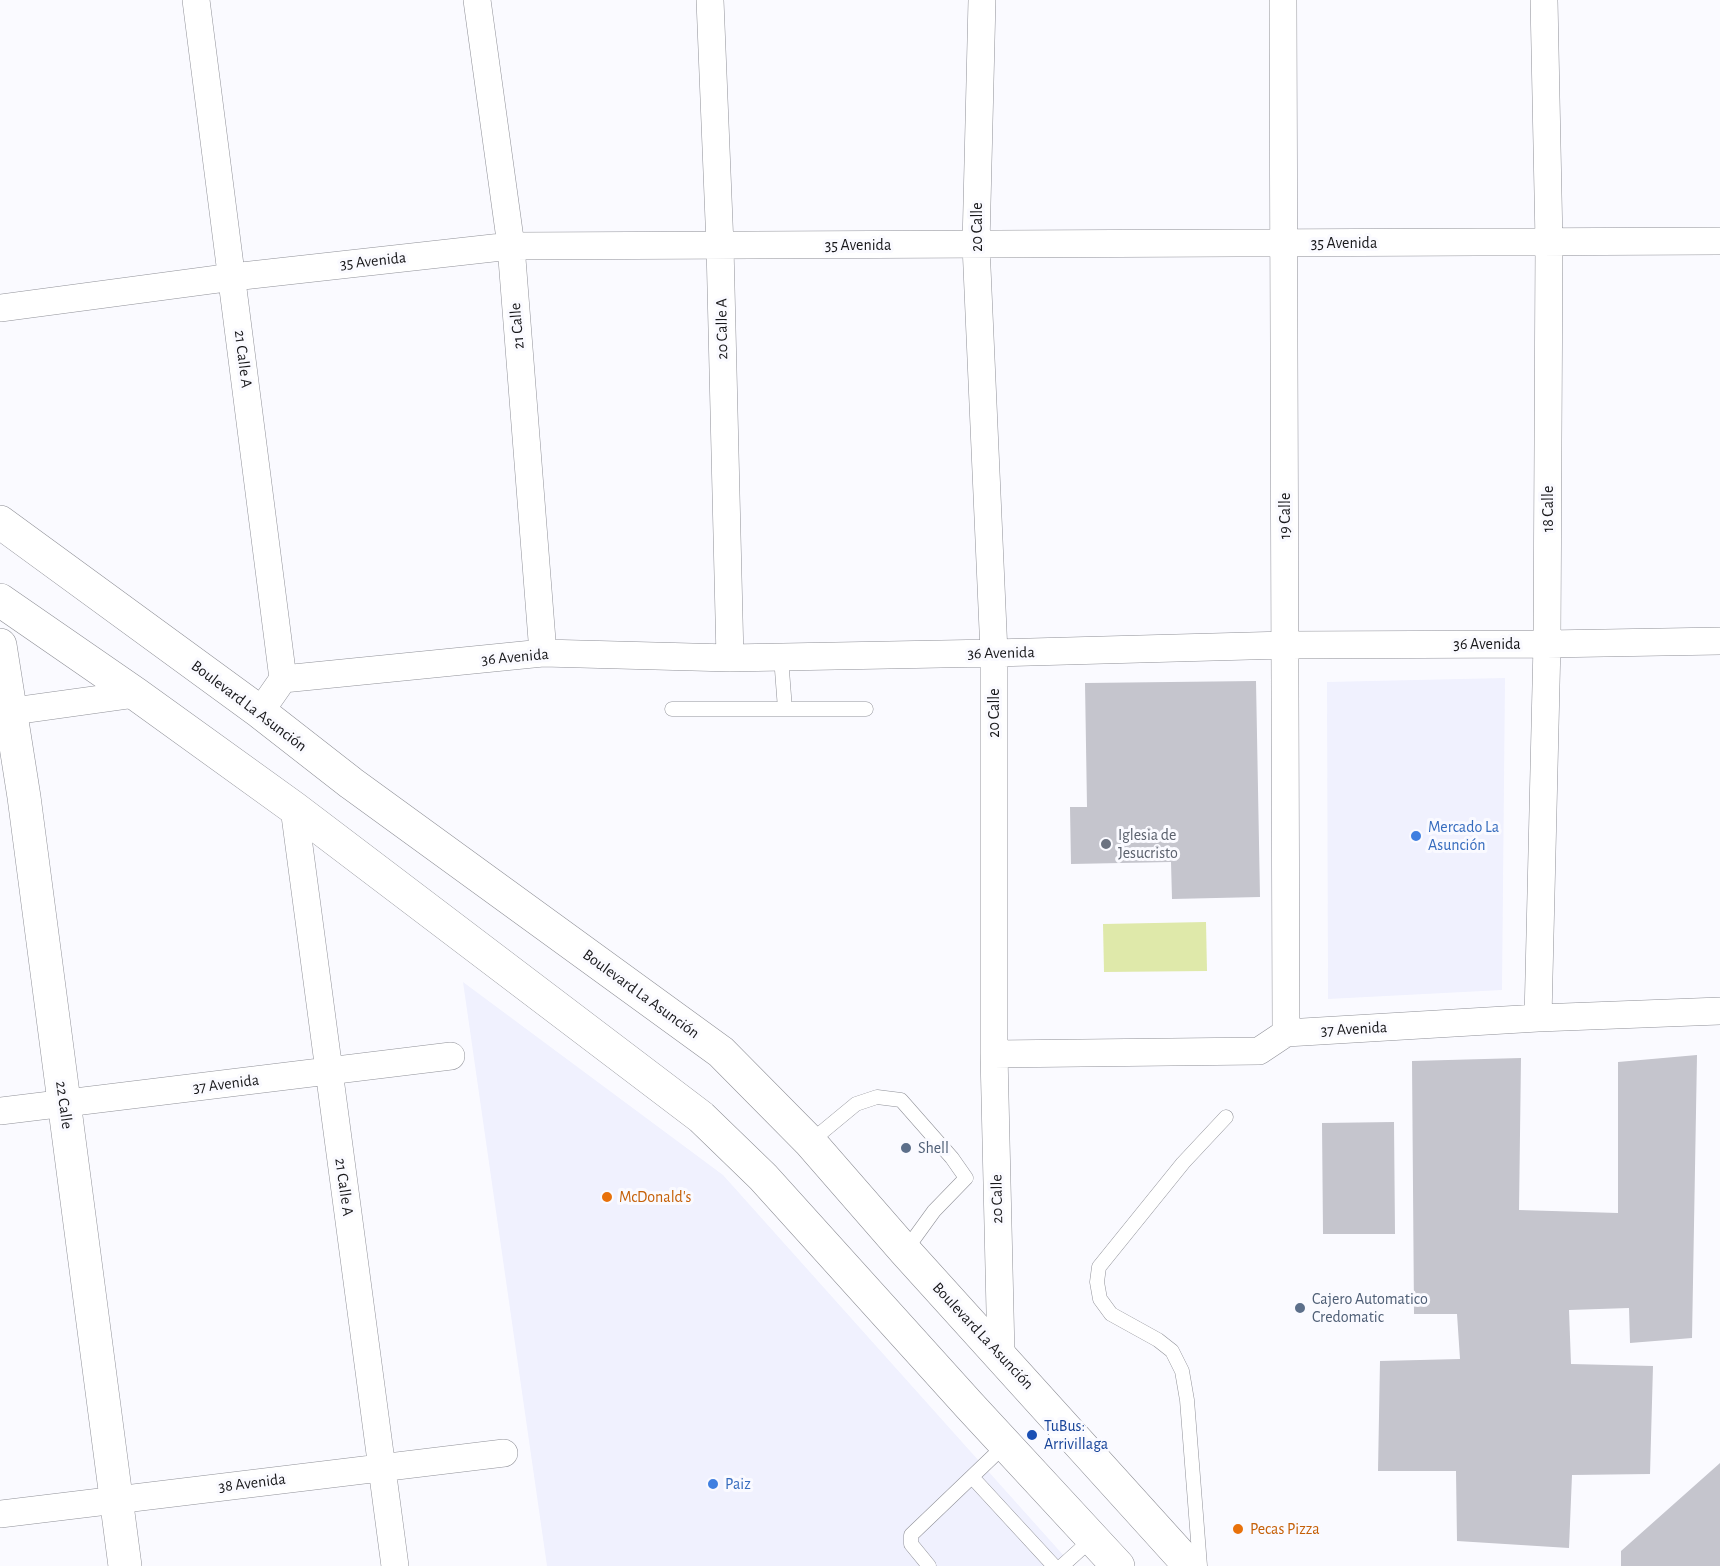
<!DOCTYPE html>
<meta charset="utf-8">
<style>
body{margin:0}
canvas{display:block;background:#fafaff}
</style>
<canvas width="1720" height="1566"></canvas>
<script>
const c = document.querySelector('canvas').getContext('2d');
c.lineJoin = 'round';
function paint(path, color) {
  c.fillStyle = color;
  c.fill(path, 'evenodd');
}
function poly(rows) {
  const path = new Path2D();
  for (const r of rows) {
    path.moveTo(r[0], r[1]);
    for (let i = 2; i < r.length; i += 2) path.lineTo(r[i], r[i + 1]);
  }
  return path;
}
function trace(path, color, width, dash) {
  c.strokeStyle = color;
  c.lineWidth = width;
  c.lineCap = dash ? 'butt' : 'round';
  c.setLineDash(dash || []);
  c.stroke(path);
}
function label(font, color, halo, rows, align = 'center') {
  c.font = font + ' "Alegreya Sans",sans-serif';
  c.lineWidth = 6;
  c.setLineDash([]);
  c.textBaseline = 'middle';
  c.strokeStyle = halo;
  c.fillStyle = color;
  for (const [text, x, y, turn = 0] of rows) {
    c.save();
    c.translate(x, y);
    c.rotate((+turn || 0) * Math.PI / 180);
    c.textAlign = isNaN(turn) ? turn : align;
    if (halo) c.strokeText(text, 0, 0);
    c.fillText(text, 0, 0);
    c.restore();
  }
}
const built = poly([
 [1505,678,1502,990,1328,999,1327,682],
 [463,982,723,1175,1073,1566,547,1566]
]);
const green = poly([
 [1206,922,1207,971,1104,972,1103,924]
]);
const building = poly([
 [1256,681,1260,897,1172,899,1171,862,1071,864,1070,807,1087,807,1085,683],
 [1697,1055,1692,1338,1630,1343,1629,1308,1569,1310,1571,1364,1653,1366,1650,1474,1572,1475,1569,1548,1457,1541,1456,1471,1378,1471,1380,1361,1460,1359,1457,1314,1414,1314,1412,1061,1521,1058,1519,1210,1618,1213,1618,1062],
 [1394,1122,1395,1234,1323,1234,1322,1123],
 [1720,1463,1720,1566,1621,1566,1621,1551]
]);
const service = poly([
 [672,709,785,709,781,657],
 [785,709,866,709],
 [810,1142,856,1104,877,1097,901,1100,952,1158,966,1178,934,1211,905,1251],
 [972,1477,1054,1566],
 [929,1566,911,1544,911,1535,1005,1445],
 [1062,1566,1093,1538],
 [1200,1566,1187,1400,1182,1371,1172,1351,1158,1340,1111,1314,1100,1299,1097,1282,1099,1267,1183,1163,1226,1117]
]);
const minor = poly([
 [196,0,283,679,260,712],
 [477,0,511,246,543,653],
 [710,0,720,246,730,658],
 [982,0,976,245,994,653,994,1054,1001,1354],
 [1283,0,1286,1033],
 [0,308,233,277,511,246,1720,241],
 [283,679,543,653,730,658,994,653,1286,645,1547,644,1720,641],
 [0,713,136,694],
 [294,808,395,1566],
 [1538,1018,1547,644,1549,242,1544,0],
 [994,1054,1259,1051,1286,1033,1538,1018,1720,1011],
 [0,1111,451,1056],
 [0,1514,504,1453]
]);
const tertiary = poly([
 [0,645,24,797,125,1566]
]);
const secondary = poly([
 [0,522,260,712,351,783,721,1052,810,1142,905,1251,1190,1566],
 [0,600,136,694,294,808,701,1117,763,1177,969,1405,1118,1566]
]);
const markers = [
 [1416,836,6,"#3f7fe0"],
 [1106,844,6,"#6b7280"],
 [906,1148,6,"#5c6f8a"],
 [607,1197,6,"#e8710a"],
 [1300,1308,6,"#5c6f8a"],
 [1032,1435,6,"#1a4fb4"],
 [713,1484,6,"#3f7fe0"],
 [1238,1529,6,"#e8710a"]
];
const streetNames = [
 ["20 Calle",977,227,-90],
 ["35 Avenida",1344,243],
 ["35 Avenida",858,245],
 ["35 Avenida",373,261,-6],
 ["21 Calle",517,326,-95],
 ["20 Calle A",722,329,-91],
 ["21 Calle A",243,359,83],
 ["18 Calle",1548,509,-90],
 ["19 Calle",1285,516,-90],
 ["36 Avenida",1487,644],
 ["36 Avenida",1001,653,-1],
 ["36 Avenida",515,657,-5],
 ["Boulevard La Asunción",249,706,37],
 ["20 Calle",994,713,-90],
 ["Boulevard La Asunción",641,994,36],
 ["37 Avenida",1354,1029,-3],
 ["37 Avenida",226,1084,-7],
 ["22 Calle",64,1105,82],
 ["21 Calle A",344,1187,82],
 ["20 Calle",997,1199,-91],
 ["Boulevard La Asunción",983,1336,47],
 ["38 Avenida",252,1483,-7]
];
const shopNames = [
 ["Mercado La",1428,827],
 ["Asunción",1428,845],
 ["Paiz",725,1484]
];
const worshipNames = [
 ["Iglesia de",1118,835],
 ["Jesucristo",1118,853]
];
const serviceNames = [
 ["Shell",918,1148],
 ["Cajero Automatico",1312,1299],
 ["Credomatic",1312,1317]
];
const foodNames = [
 ["McDonald's",619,1197],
 ["Pecas Pizza",1250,1529]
];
const transitNames = [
 ["TuBus:",1044,1426],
 ["Arrivillaga",1044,1444]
];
paint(built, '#f0f1fe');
paint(green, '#dfe9aa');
paint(building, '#c5c5cd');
trace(service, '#909198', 15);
trace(minor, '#909198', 28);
trace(tertiary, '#909198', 34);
trace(secondary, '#909198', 34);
trace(service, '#fff', 14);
trace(minor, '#fff', 27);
trace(tertiary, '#fff', 33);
trace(secondary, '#fff', 33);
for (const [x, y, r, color] of markers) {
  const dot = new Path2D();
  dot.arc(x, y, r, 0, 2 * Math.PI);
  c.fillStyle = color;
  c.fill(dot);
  trace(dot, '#fafaff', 2);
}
label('16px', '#18181b', '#fafaff', streetNames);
label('16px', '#366cbe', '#fafaff', shopNames, 'left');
label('16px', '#5b616d', '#fafaff', worshipNames, 'left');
label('16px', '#4e5e75', '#fafaff', serviceNames, 'left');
label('16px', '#c56008', '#fafaff', foodNames, 'left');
label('16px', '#164399', '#fafaff', transitNames, 'left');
</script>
